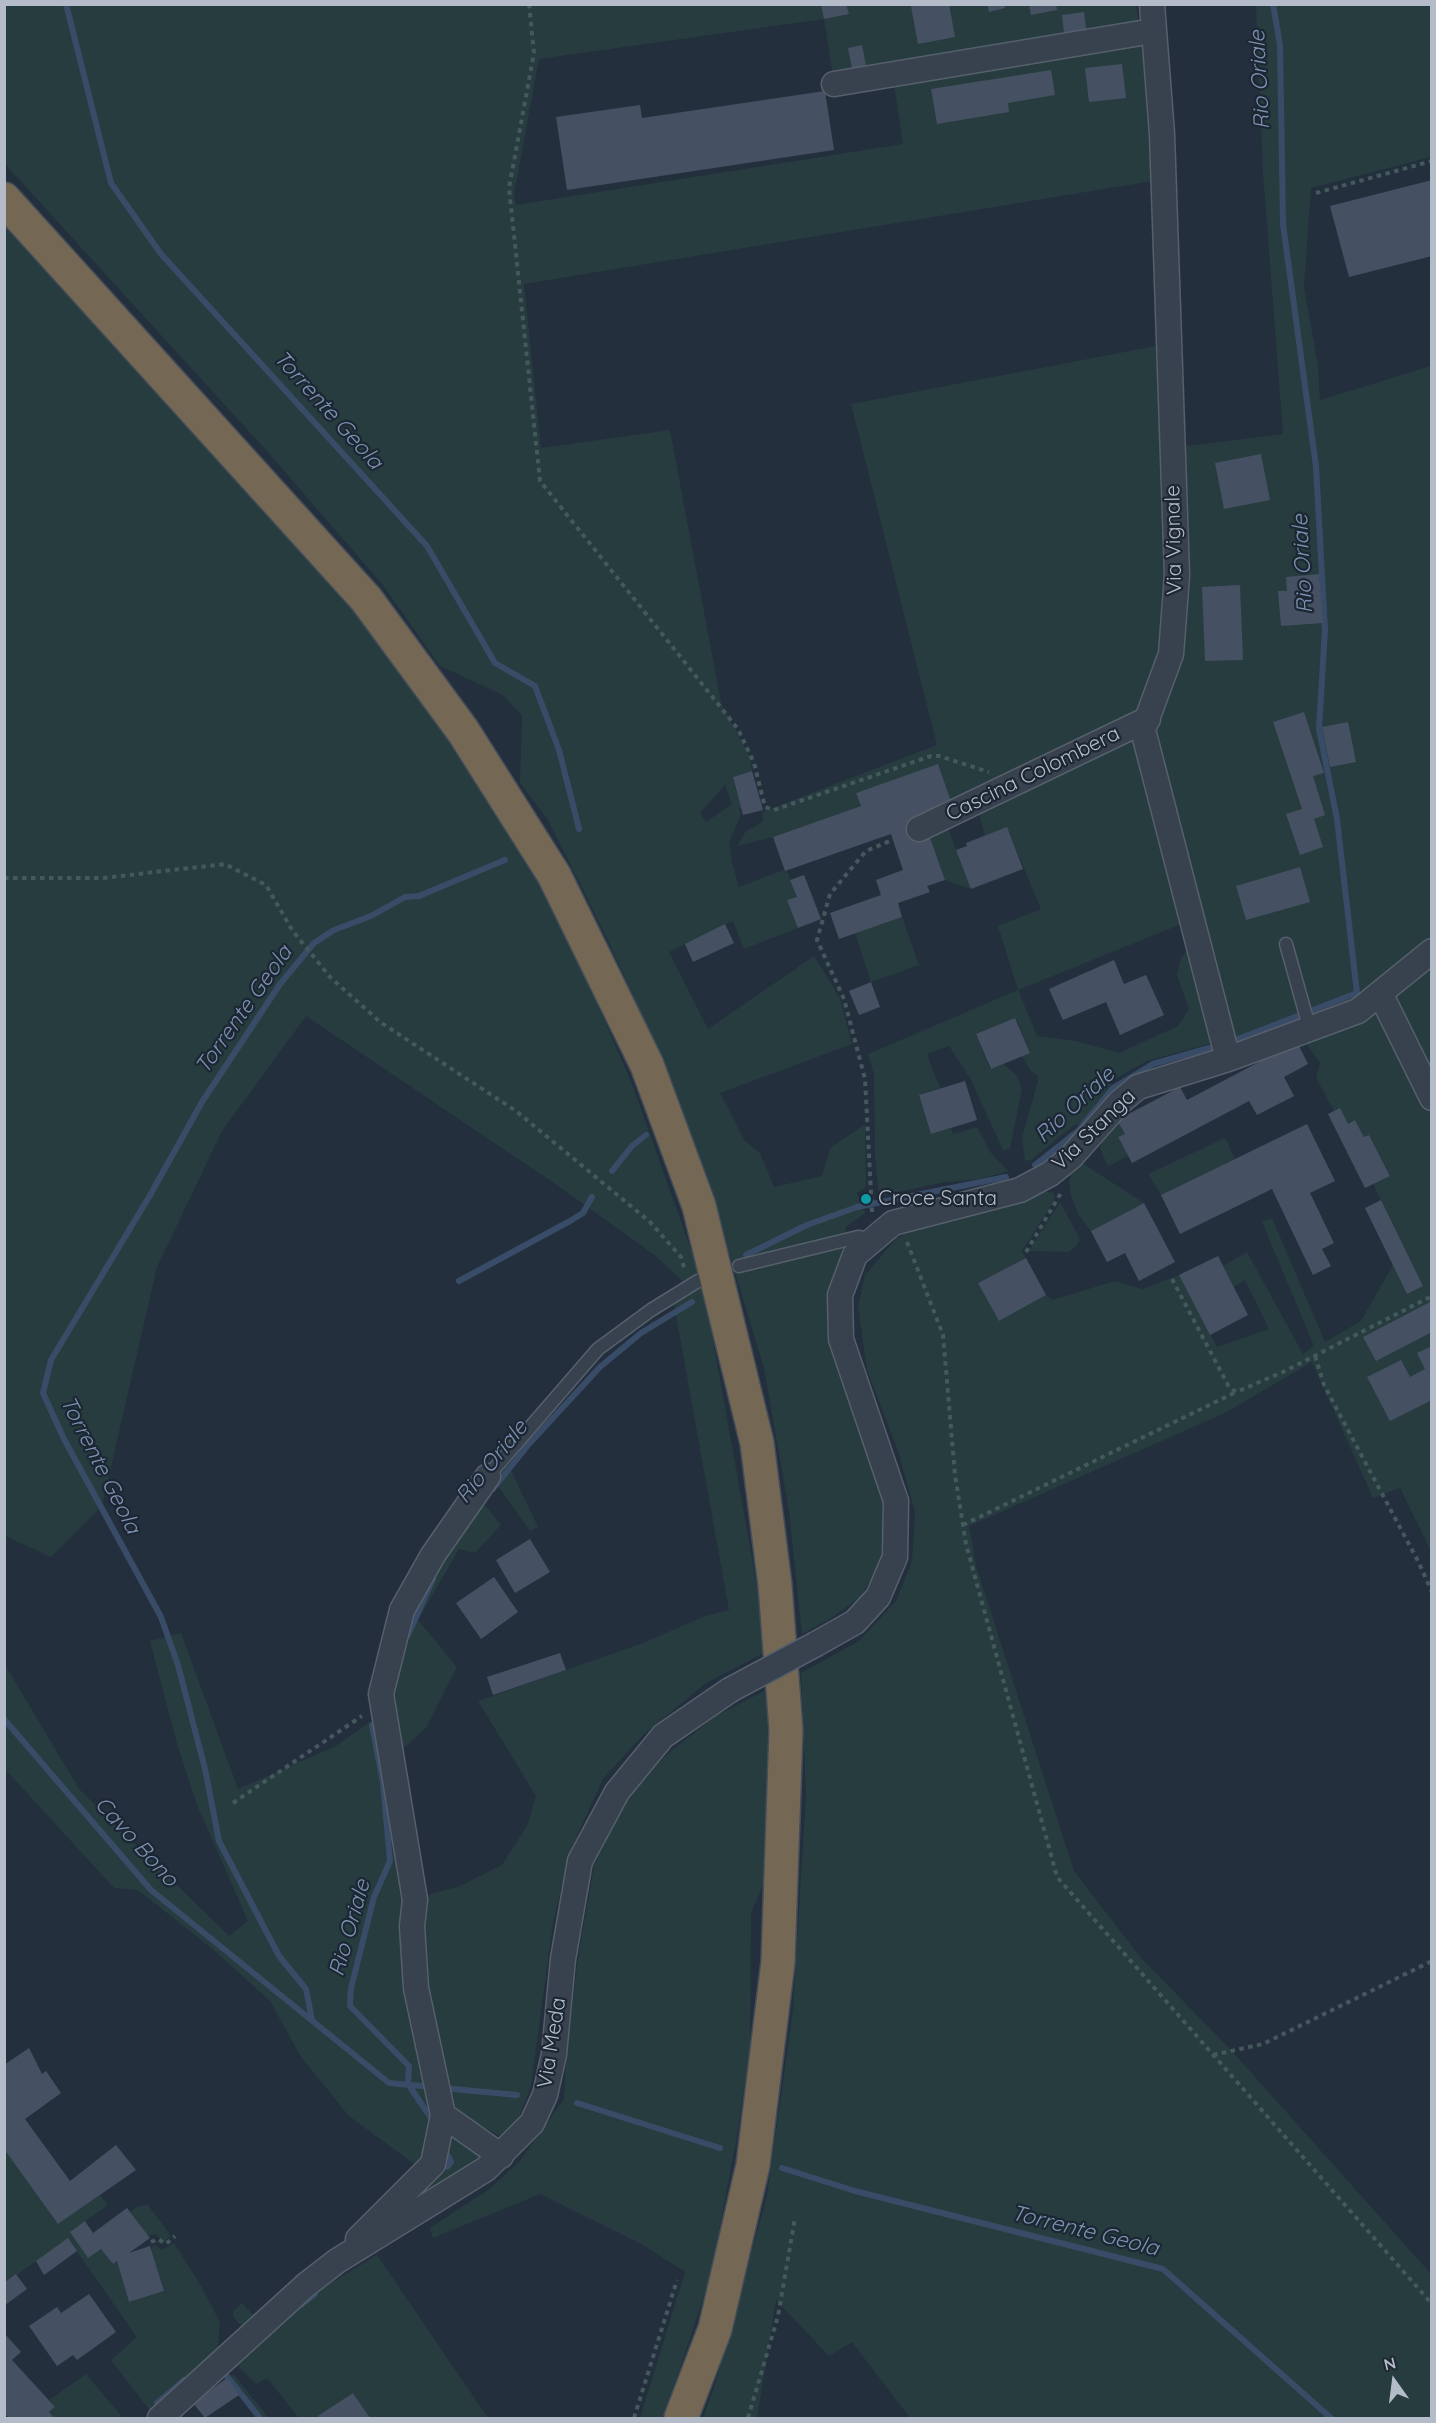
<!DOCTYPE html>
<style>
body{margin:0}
#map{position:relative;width:1436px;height:2423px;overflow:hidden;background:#242f3e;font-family:Quicksand,sans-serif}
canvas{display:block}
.frame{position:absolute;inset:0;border:6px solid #b4bcc9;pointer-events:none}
.north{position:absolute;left:1364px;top:2351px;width:60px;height:60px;-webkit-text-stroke:4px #1d2633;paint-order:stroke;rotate:346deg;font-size:16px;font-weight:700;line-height:24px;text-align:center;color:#b4bcc9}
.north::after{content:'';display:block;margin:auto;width:21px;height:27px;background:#b4bcc9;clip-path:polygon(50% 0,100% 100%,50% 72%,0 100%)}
</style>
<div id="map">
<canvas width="1436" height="2423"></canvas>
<div class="frame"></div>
<div class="north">N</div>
</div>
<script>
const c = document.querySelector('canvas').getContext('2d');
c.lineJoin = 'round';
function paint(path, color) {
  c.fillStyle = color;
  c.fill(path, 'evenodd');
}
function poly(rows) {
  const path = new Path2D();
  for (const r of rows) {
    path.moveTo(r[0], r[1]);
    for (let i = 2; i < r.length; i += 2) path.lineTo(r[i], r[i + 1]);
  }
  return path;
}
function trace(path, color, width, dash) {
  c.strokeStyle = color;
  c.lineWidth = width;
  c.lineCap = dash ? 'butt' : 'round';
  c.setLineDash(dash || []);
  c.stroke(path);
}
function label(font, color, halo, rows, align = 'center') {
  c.font = font + ' Quicksand,sans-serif';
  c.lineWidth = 4.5;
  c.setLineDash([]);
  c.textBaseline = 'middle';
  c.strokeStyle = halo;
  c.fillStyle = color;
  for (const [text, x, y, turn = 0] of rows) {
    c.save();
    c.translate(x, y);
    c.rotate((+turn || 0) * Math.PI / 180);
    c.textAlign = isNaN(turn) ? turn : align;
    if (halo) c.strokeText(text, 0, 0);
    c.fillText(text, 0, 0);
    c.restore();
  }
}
const green = poly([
 [5,5,1136,5,1150,110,1153,181,524,284,541,448,670,430,721,703,750,757,752,771,733,777,741,808,739,809,741,815,729,842,732,863,739,887,786,869,797,897,798,928,744,949,733,921,669,952,708,1029,814,956,840,998,852,1044,720,1093,745,1141,760,1153,774,1187,822,1176,830,1148,865,1124,866,1187,857,1193,865,1213,846,1227,839,1268,828,1296,890,1504,888,1548,880,1567,859,1598,830,1619,802,1634,789,1511,764,1368,708,1183,659,1052,603,930,548,820,520,783,522,716,503,695,440,666,382,584,265,449,5,164],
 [824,19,833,75,892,70,903,144,516,205,514,194,539,59],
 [725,785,732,804,706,822,700,813],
 [1256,5,1431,5,1431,157,1311,188,1304,287,1318,366,1320,400,1431,366,1431,940,1363,997,1242,1048,1231,1041,1150,733,1184,540,1186,446,1283,434,1263,173],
 [5,227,355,604,450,731,542,879,631,1081,699,1272,683,1282,657,1257,567,1192,306,1016,222,1131,157,1267,102,1506,51,1557,5,1536],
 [1156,346,1168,622,1140,715,952,803,938,765,856,793,861,806,773,837,737,846,746,831,763,822,762,812,937,745,851,404],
 [1133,732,1189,921,1018,990,1037,1036,1076,1041,1119,1053,1178,1026,1189,1009,1177,975,1181,958,1193,944,1219,1041,1147,1061,1115,1079,1082,1123,1073,1126,1030,1161,1025,1160,1022,1138,1038,1081,1037,1075,1031,1071,1022,1056,1030,1052,1016,1018,976,1035,990,1069,1004,1064,1017,1076,1022,1088,1010,1149,1003,1150,970,1078,949,1046,927,1054,940,1088,919,1095,931,1134,951,1128,953,1134,977,1127,991,1153,1008,1171,980,1179,945,1182,879,1196,875,1155,874,1075,868,1054,1018,990,998,926,1041,909,1007,828,985,836,977,807],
 [946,823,971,889,945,880,928,833],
 [902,917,919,965,871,982,855,933],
 [1431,957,1431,1094,1386,1000],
 [1382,1003,1431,1102,1431,1551,1400,1488,1373,1498,1312,1362,1225,1413,969,1526,976,1566,1074,1871,1141,1958,1230,2049,1431,2274,1431,2418,910,2418,852,2342,829,2356,776,2300,757,2418,703,2418,715,2385,767,2196,793,2010,806,1794,801,1673,859,1641,896,1601,912,1561,915,1512,898,1451,867,1370,858,1306,865,1275,895,1240,910,1230,1044,1191,1054,1193,1054,1201,1022,1251,1026,1258,979,1283,999,1321,1046,1295,1052,1300,1115,1281,1142,1289,1179,1275,1217,1347,1269,1329,1245,1280,1234,1287,1223,1266,1247,1252,1303,1354,1314,1346,1262,1222,1272,1218,1325,1342,1361,1321,1393,1265,1407,1294,1423,1286,1373,1184,1390,1175,1369,1135,1364,1137,1355,1120,1348,1124,1334,1111,1316,1078,1320,1063,1303,1039],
 [1117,1120,1125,1134,1118,1138,1128,1156,1108,1166,1100,1149,1103,1133],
 [1225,1138,1235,1159,1161,1195,1148,1174],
 [1082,1163,1144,1203,1091,1231,1078,1214,1071,1195,1069,1182,1073,1166],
 [1060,1202,1080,1239,1078,1244,1069,1252,1029,1251],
 [700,1287,706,1301,760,1603,766,1652,706,1683,643,1735,603,1779,570,1851,553,1923,531,2086,518,2119,500,2136,448,2108,429,2153,414,2164,349,2116,301,2057,270,2001,216,1952,138,1890,114,1888,5,1769,4,1663,79,1789,229,1936,248,1921,197,1805,177,1744,150,1641,181,1633,238,1789,336,1746,381,1714,409,1618,480,1499,501,1525,475,1553,459,1549,418,1620,457,1667,426,1728,397,1754,420,1897,460,1886,502,1865,527,1826,536,1796,478,1701,643,1643,705,1616,729,1610,674,1304],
 [507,1462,538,1527,530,1531,493,1479],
 [770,1688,766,1878,751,1913,750,2049,736,2142,710,2278,679,2371,662,2418,640,2418,685,2272,645,2246,540,2194,433,2238,430,2228,488,2190,519,2162,564,2099,566,2059,578,1957,594,1866,626,1799,667,1754,716,1716],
 [443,2126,480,2156,479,2161,411,2198],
 [4,2149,58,2224,100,2195,108,2205,70,2232,101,2249,113,2264,117,2261,129,2302,164,2291,151,2250,154,2244,162,2250,174,2243,201,2286,220,2322,218,2346,221,2351,151,2412,111,2360,137,2337,68,2239,5,2283],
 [148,2205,171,2236,163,2242,156,2234,148,2236,130,2212,138,2206],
 [377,2255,488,2418,370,2418,353,2393,319,2416,320,2418,299,2418,267,2378,256,2384,238,2366,310,2296],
 [242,2303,257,2319,244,2330,233,2316,233,2311],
 [86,2374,123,2418,54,2418,49,2412,55,2407,49,2400],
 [233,2374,269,2418,257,2418,227,2378]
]);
const stream = poly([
 [66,4,111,183,161,254,427,546,495,663,535,686,559,750,579,829],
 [1238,1039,1357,993,1337,819,1319,729,1325,630,1316,467,1283,224,1280,45,1273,4],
 [1035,1165,1079,1130,1113,1088,1153,1064,1209,1048],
 [612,1171,632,1146,646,1135],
 [746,1255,807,1225,857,1207,1006,1177],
 [459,1281,570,1221,583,1213,592,1197],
 [493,1489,529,1444,600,1367,641,1333,692,1302],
 [408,1635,433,1579],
 [4,1719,151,1890,389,2083,433,2087],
 [372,1725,383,1783,390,1861,374,1897,351,1988,350,2006,409,2066,408,2084,431,2118],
 [312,2020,306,1989,279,1956,219,1841,205,1769,178,1665,161,1617,64,1439,43,1393,51,1360,149,1197,202,1102,280,984,314,943,334,930,371,916,405,897,419,896,505,860],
 [443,2088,517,2095],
 [577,2103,720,2148],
 [444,2148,451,2162,447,2167],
 [782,2168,855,2191,1163,2269,1331,2418],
 [301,2305,315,2294],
 [222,2370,260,2418],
 [157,2403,184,2380]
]);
const building = poly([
 [821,4,846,4,849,14,824,19],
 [918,4,949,4,955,37,918,44,911,6],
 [987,4,1004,4,1005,8,989,12],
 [1029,4,1056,4,1057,10,1031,15],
 [1084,12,1087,38,1065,41,1062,15],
 [862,45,867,71,853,74,848,48],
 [1122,64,1126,98,1089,102,1085,68],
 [1051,70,1055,95,1008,103,1009,112,937,124,931,89],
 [825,91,834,150,567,190,556,117,640,105,642,118],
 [1432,180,1432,256,1349,277,1330,206],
 [1261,454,1270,500,1224,509,1215,463],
 [1319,574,1323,623,1281,626,1278,591,1287,591,1286,577],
 [1240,585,1243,660,1205,661,1202,587],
 [1304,712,1324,773,1313,776,1325,815,1314,819,1323,847,1300,855,1286,814,1302,809,1273,722],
 [1348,722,1356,762,1330,767,1322,727],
 [938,764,953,807,928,832,945,880,927,886,930,892,898,903,902,917,839,939,830,913,881,895,876,880,903,870,891,834,785,871,773,837,861,806,856,793],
 [752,771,763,810,743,815,733,777],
 [1007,827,1023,869,971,889,956,850,967,846,966,843],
 [1300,867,1310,902,1246,920,1236,886],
 [804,875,821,919,798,928,787,900,797,897,790,880],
 [725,924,734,943,693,962,685,944],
 [1114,960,1124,984,1146,975,1164,1015,1120,1035,1106,1002,1063,1020,1049,989],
 [871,982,880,1007,859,1015,849,991],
 [1015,1018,1030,1053,991,1069,976,1034],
 [1297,1042,1308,1064,1284,1077,1294,1096,1257,1115,1249,1101,1132,1163,1118,1137,1125,1134,1117,1120,1180,1087,1187,1100],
 [965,1081,977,1120,931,1134,919,1095],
 [1340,1108,1348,1124,1355,1120,1364,1137,1369,1135,1390,1176,1365,1188,1328,1114],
 [1307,1124,1335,1181,1310,1193,1334,1243,1322,1249,1331,1266,1313,1275,1272,1189,1180,1234,1161,1195],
 [1381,1200,1423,1286,1407,1294,1365,1208],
 [1144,1203,1175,1262,1139,1281,1125,1253,1107,1262,1091,1231],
 [1218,1256,1248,1315,1210,1335,1179,1275],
 [1026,1258,1046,1295,999,1321,978,1283],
 [1432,1301,1432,1332,1376,1361,1363,1337],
 [1432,1346,1432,1400,1390,1421,1367,1377,1401,1360,1410,1377,1425,1369,1417,1353],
 [530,1539,550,1572,515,1593,496,1560],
 [494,1577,518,1612,481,1639,456,1603],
 [560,1653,566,1670,493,1695,487,1677],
 [29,2048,42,2074,46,2071,61,2093,25,2119,70,2181,116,2145,136,2170,58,2224,4,2149,4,2065],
 [127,2208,150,2238,129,2253,150,2246,164,2291,129,2302,117,2261,113,2264,101,2249,88,2258,70,2232,85,2221,93,2233],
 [68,2238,77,2251,44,2275,36,2261],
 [16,2274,27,2289,5,2305,5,2282],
 [89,2294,116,2332,77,2360,73,2355,57,2366,29,2326,57,2307,61,2313],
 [5,2334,21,2352,12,2360,55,2407,49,2412,54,2418,9,2418,5,2414],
 [227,2378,239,2395,205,2418,193,2403],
 [353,2393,370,2418,320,2418,318,2416]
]);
const path = poly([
 [529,4,534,53,509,188,540,481,738,729,754,763,765,807,774,810,931,756,939,756,989,772],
 [1316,193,1432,161],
 [4,878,103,878,225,864,266,885,292,930,330,977,380,1022,516,1111,650,1222,681,1257,685,1271],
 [863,1201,872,1201],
 [872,1212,865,1079,844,999,817,940,830,894,866,851,890,841],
 [907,1242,943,1335,955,1475,966,1544,1057,1877,1432,2304],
 [1026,1252,1061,1193],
 [1172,1279,1229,1387,1236,1392,1283,1372,1432,1296],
 [1315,1356,1324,1385,1419,1563,1432,1592],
 [963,1525,1236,1392],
 [233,1803,362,1716],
 [1213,2055,1263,2044,1432,1961],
 [151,2242,158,2239,166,2244,175,2236],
 [634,2418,677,2280],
 [748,2418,778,2316,795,2218]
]);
const lane = poly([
 [1286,944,1310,1030],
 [739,1266,858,1237,872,1239],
 [488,1476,598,1349,651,1310,698,1281]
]);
const street = poly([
 [1152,4,1162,134,1177,575,1171,654,1143,730,1228,1059],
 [834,84,1153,31],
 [919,829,1148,719],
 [1380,993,1432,1098],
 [488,1476,433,1555,402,1610,381,1694,415,1900,412,1926,416,1988,443,2115,501,2156],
 [816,1644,855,1622,878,1597,895,1557,896,1501,841,1339,840,1295,855,1255,893,1223,1020,1190,1050,1174,1071,1157,1120,1102,1138,1087,1228,1059,1358,1011,1432,951],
 [358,2239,433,2164,443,2115],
 [160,2418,306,2285,337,2261,486,2169,532,2123,545,2095,554,2054,563,1959,580,1861,617,1792,663,1736,730,1690]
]);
const highway = poly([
 [4,199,366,599,463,731,554,875,647,1065,699,1206,757,1443,775,1585,786,1730,778,1962,753,2165,715,2329,681,2418]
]);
const streetBridge = poly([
 [730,1690,816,1644]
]);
const markers = [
 [866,1199,6,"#0f9aa8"]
];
const streetNames = [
 ["Via Vignale",1174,540,-91],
 ["Cascina Colombera",1033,774,-26],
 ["Via Stanga",1094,1130,-44],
 ["Via Meda",552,2043,-81]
];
const poiNames = [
 ["Croce Santa",878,1199]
];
const waterNames = [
 ["Rio Oriale",1260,80,-93],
 ["Torrente Geola",328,410,48],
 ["Rio Oriale",1303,564,-93],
 ["Torrente Geola",244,1010,-55],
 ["Rio Oriale",1075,1105,-43],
 ["Rio Oriale",492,1462,-51],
 ["Torrente Geola",100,1465,63],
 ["Cavo Bono",136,1842,48],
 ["Rio Oriale",350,1928,-74],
 ["Torrente Geola",1085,2231,14]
];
paint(green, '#263c3f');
trace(stream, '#394c67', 6);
paint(building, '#455162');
trace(lane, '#565f6c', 15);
trace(street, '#565f6c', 27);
trace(highway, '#434c59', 36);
trace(path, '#44595c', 4, [4.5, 4.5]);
trace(lane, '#38414e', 12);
trace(street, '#38414e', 24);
trace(highway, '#746855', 33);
trace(streetBridge, '#565f6c', 27, []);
trace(streetBridge, '#38414e', 24);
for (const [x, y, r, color] of markers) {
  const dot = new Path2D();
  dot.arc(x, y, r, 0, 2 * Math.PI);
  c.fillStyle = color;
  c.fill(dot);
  trace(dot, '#1d2633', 2);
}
label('21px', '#b4bcc9', '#1d2633', streetNames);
label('21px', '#b4bcc9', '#1d2633', poiNames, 'left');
label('italic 22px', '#7c92b1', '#1d2633', waterNames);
</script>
